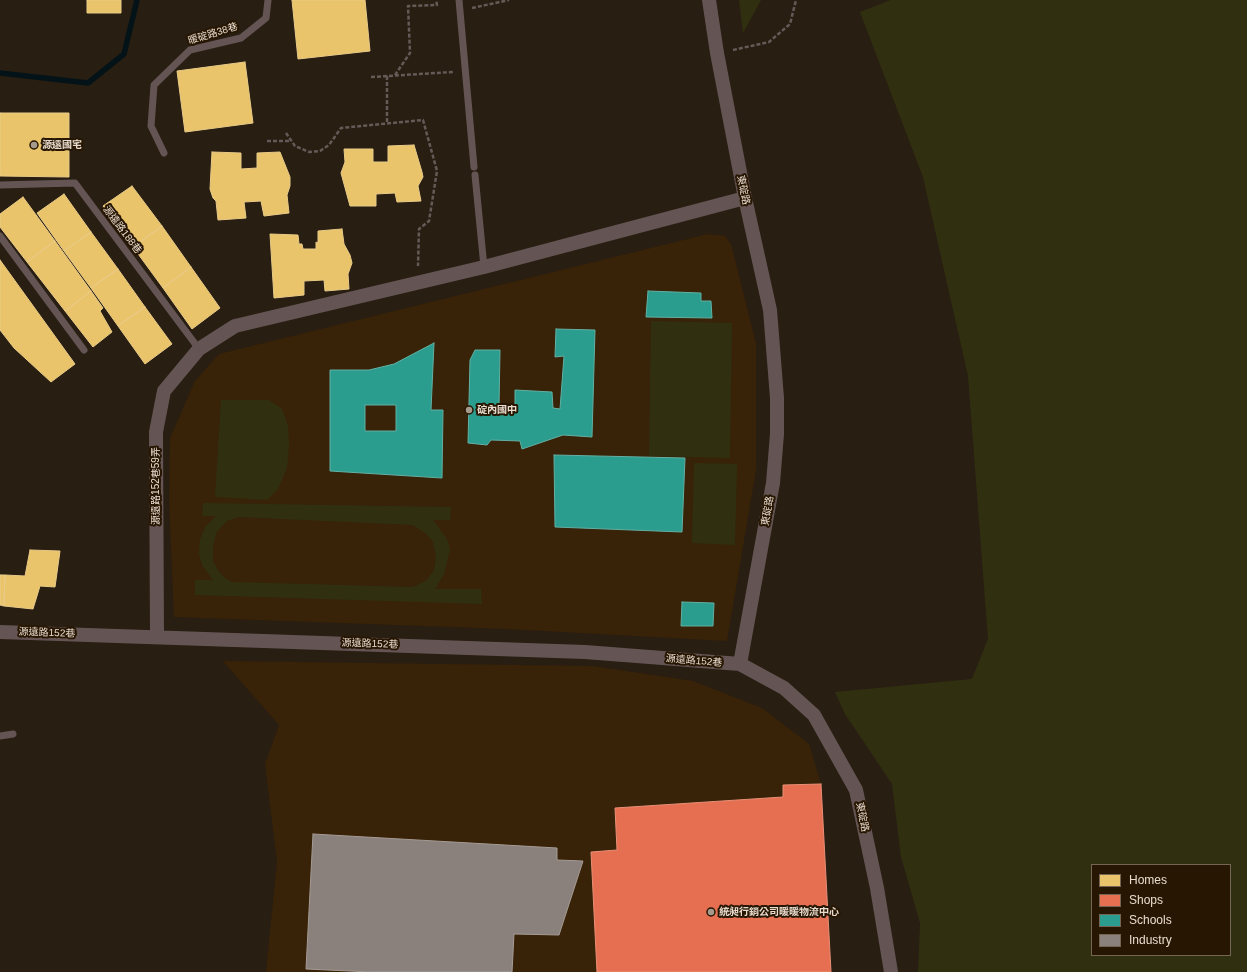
<!DOCTYPE html>
<meta charset="utf-8">
<style>
body{margin:0}
#map{position:relative;width:1247px;height:972px;overflow:hidden;background:#291e12;font-family:Arial,sans-serif}
canvas{display:block}
.legend{position:absolute;left:1091px;top:864px;width:140px;height:92px;box-sizing:border-box;background:#271602;border:1px solid #756554;margin:0;padding:5px 7px;list-style:none;font-size:12px;color:#e9dccf}
.legend li{display:flex;align-items:center;gap:8px;height:20px}
.legend b{width:20px;border:1px solid #756554}
</style>
<div id="map">
<canvas width="1247" height="972"></canvas>
<ul class="legend">
<li><b style="height:11px;background:#e9c46a"></b>Homes</li>
<li><b style="height:11px;background:#e76f51"></b>Shops</li>
<li><b style="height:11px;background:#2a9d8f"></b>Schools</li>
<li><b style="height:11px;background:#8a817c"></b>Industry</li>
</ul>
</div>
<script>
const c = document.querySelector('canvas').getContext('2d');
c.lineJoin = 'round';
function paint(path, color) {
  c.fillStyle = color;
  c.fill(path, 'evenodd');
}
function poly(rows) {
  const path = new Path2D();
  for (const r of rows) {
    path.moveTo(r[0], r[1]);
    for (let i = 2; i < r.length; i += 2) path.lineTo(r[i], r[i + 1]);
  }
  return path;
}
function trace(path, color, width, dash) {
  c.strokeStyle = color;
  c.lineWidth = width;
  c.lineCap = dash ? 'butt' : 'round';
  c.setLineDash(dash || []);
  c.stroke(path);
}
function label(font, color, halo, rows, align = 'center') {
  c.font = font + ' Arial,"Noto Sans TC",sans-serif';
  c.lineWidth = 4;
  c.setLineDash([]);
  c.textBaseline = 'middle';
  c.strokeStyle = halo;
  c.fillStyle = color;
  for (const [text, x, y, turn = 0] of rows) {
    c.save();
    c.translate(x, y);
    c.rotate((+turn || 0) * Math.PI / 180);
    c.textAlign = isNaN(turn) ? turn : align;
    if (halo) c.strokeText(text, 0, 0);
    c.fillText(text, 0, 0);
    c.restore();
  }
}
const built = poly([
 [708,234,725,236,731,244,756,344,756,470,727,641,507,629,174,617,169,500,170,438,195,381,219,354],
 [223,661,593,666,693,681,762,708,809,744,821,784,784,785,783,797,615,808,617,850,592,852,597,972,266,972,277,862,265,764,279,725]
]);
const green = poly([
 [739,0,761,0,743,33],
 [891,0,1247,0,1247,972,918,972,920,923,901,857,892,784,845,714,835,692,972,679,988,639,968,376,923,177,860,12],
 [1092,865,1230,865,1230,955,1092,955],
 [651,321,732,323,730,458,649,456],
 [221,400,269,400,282,409,288,425,289,446,287,468,278,489,267,500,215,497],
 [694,463,737,464,735,545,692,543],
 [203,503,451,507,450,520,433,520,447,539,450,549,444,574,435,589,481,589,482,604,195,595,195,580,213,580,202,565,199,554,200,539,206,526,216,516,202,516],
 [239,517,413,525,426,534,433,542,436,557,434,570,427,580,413,587,232,582,225,578,219,572,213,561,213,547,216,533,227,521]
]);
const homes = poly([
 [87,0,121,0,121,13,87,13,87,0],
 [292,0,365,0,370,51,298,59,292,0],
 [245,62,253,123,185,132,177,71,245,62],
 [0,113,69,113,69,177,0,176,0,113],
 [414,145,422,172,423,177,418,186,421,201,397,202,395,193,376,194,376,206,350,206,341,173,345,162,344,149,373,149,373,162,388,162,388,146,414,145],
 [212,152,241,153,241,169,257,168,257,153,280,152,290,177,290,186,287,195,289,213,264,216,261,201,244,202,246,218,218,220,216,201,213,198,210,189,212,152],
 [132,186,162,226,133,247,103,206,132,186],
 [64,194,91,232,64,251,37,213,64,194],
 [23,197,55,241,27,262,0,227,0,214,23,197],
 [162,226,191,267,163,288,133,247,162,226],
 [342,229,344,244,350,255,352,263,348,274,349,289,325,291,324,280,304,281,304,295,274,298,270,234,298,235,299,244,302,244,303,249,316,249,316,242,318,243,318,231,342,229],
 [91,232,118,269,91,288,64,251,91,232],
 [55,241,91,291,65,311,27,262,55,241],
 [0,260,75,364,51,382,14,348,0,330,0,260],
 [191,267,220,308,192,329,163,288,191,267],
 [118,269,145,307,118,326,91,288,118,269],
 [91,291,103,308,100,311,112,332,93,347,65,311,91,291],
 [145,307,172,344,145,364,118,326,145,307],
 [30,550,60,551,55,587,40,586,33,609,4,606,5,575,25,576,30,550],
 [0,575,5,575,4,606,0,605,0,575]
]);
const shops = poly([
 [821,784,831,972,597,972,591,852,617,850,615,808,783,797,783,785,821,784]
]);
const schools = poly([
 [648,291,701,293,701,301,711,301,712,318,646,317,648,291],
 [556,329,595,330,592,437,563,435,522,449,520,441,491,440,487,445,468,443,470,360,475,350,500,350,499,407,515,409,515,390,552,392,553,408,560,409,564,356,555,357,556,329],
 [434,343,431,410,443,410,442,478,330,471,330,370,369,370,394,364,434,343],
 [365,405,396,405,396,431,365,431,365,405],
 [554,455,685,458,682,532,555,527,554,455],
 [682,602,714,603,713,626,681,626,682,602]
]);
const industry = poly([
 [313,834,557,848,557,860,583,861,559,935,514,934,512,972,371,972,306,969,313,834]
]);
const stream = poly([
 [0,73,88,83,124,54,137,0]
]);
const path = poly([
 [472,8,509,0],
 [733,50,769,42,790,24,796,0],
 [395,75,410,53,408,6,437,5,436,0],
 [387,76,387,124],
 [371,77,453,72],
 [286,133,295,146,309,152,320,151,329,145,341,128,423,120,437,171,429,221,419,229,418,266],
 [267,141,291,141]
]);
const lane = poly([
 [459,0,474,167],
 [164,153,151,126,154,85,190,50,241,38,266,18,268,0],
 [475,175,484,267],
 [0,185,75,183,199,349],
 [0,236,84,350],
 [0,736,13,734]
]);
const street = poly([
 [709,0,717,53,745,198,770,310,777,398,777,434,773,483,740,664],
 [0,632,585,652,740,664,784,688,814,715,856,790,877,888,891,972],
 [157,636,156,432,164,391,199,349,235,326,484,267,745,198]
]);
const markers = [
 [34,145,4,"#a69a8d"],
 [469,410,4,"#a69a8d"],
 [711,912,4,"#a69a8d"]
];
const streetNames = [
 ["暖碇路38巷",213,34,-17],
 ["東碇路",743,190,78],
 ["源遠路188巷",122,230,53],
 ["源遠路152巷59弄",156,486,-90],
 ["東碇路",768,511,-80],
 ["源遠路152巷",47,633,2],
 ["源遠路152巷",370,644,2],
 ["源遠路152巷",694,661,5],
 ["東碇路",862,817,78]
];
const poiNames = [
 ["源遠國宅",42,145],
 ["碇內國中",477,410],
 ["統昶行銷公司暖暖物流中心",719,912]
];
paint(built, '#382208');
paint(green, '#303011');
paint(homes, '#e9c46a');
trace(homes, '#e9cb88', 1);
paint(shops, '#e76f51');
trace(shops, '#e89077', 1);
paint(schools, '#2a9d8f');
trace(schools, '#63b0a2', 1);
paint(industry, '#8a817c');
trace(industry, '#a69c95', 1);
trace(stream, '#041318', 5.5);
trace(path, '#655a57', 2.5, [4, 2]);
trace(lane, '#645554', 7);
trace(street, '#645554', 14);
for (const [x, y, r, color] of markers) {
  const dot = new Path2D();
  dot.arc(x, y, r, 0, 2 * Math.PI);
  c.fillStyle = color;
  c.fill(dot);
  trace(dot, '#271602', 1.5);
}
label('10px', '#e9dccf', '#271602', streetNames);
label('bold 10px', '#e9dccf', '#271602', poiNames, 'left');
</script>
